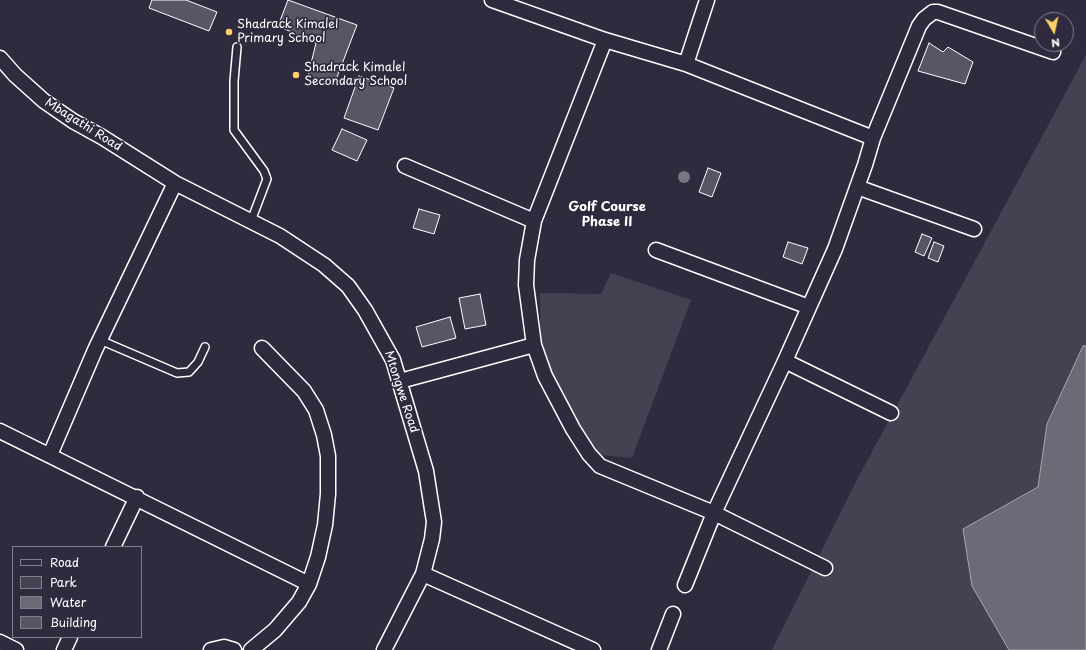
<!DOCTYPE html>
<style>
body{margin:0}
#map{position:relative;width:1086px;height:650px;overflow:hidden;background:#2f2a3d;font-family:"Playpen Sans",sans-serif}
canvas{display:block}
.legend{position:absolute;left:12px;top:546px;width:130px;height:92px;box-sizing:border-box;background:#2f2a3d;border:1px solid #827f8b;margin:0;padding:5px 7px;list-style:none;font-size:12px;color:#fff}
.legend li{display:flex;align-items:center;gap:8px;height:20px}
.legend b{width:20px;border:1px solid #827f8b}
.north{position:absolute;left:1034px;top:12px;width:40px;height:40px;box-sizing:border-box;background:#2f2a3d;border:1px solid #827f8b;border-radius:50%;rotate:171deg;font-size:11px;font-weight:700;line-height:16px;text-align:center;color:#fff}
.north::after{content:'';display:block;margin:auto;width:14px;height:18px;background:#ffd166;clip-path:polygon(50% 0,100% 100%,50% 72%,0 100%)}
</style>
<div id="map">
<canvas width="1086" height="650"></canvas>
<ul class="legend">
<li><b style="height:5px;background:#2f2a3d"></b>Road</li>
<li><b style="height:11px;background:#464152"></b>Park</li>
<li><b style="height:11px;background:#6d6a77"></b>Water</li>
<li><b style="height:11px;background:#595564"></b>Building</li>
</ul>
<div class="north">N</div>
</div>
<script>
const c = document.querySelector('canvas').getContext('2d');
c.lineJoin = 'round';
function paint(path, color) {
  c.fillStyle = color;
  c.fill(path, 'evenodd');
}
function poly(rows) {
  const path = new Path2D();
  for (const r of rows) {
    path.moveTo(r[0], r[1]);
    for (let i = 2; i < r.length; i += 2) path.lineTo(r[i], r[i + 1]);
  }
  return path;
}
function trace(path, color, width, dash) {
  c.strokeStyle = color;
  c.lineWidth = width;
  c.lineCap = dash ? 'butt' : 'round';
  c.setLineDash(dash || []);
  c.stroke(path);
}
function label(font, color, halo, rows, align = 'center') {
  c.font = font + ' "Playpen Sans",sans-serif';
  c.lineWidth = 3.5;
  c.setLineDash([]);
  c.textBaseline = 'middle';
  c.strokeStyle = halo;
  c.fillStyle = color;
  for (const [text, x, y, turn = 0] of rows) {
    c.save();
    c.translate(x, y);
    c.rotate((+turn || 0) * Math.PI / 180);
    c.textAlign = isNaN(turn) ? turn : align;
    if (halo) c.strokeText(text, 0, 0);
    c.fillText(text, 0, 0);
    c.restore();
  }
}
const green = poly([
 [1086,55,1086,650,772,650,860,474],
 [611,273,691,300,632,458,590,454,541,364,540,293,601,294]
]);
const water = poly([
 [1083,346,1086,346,1086,650,1009,650,972,586,963,529,1038,487,1047,424,1083,346]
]);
const building = poly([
 [152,0,186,0,217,12,209,31,149,8,152,0],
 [288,0,357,25,334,85,307,80,316,43,278,26,288,0],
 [929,43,943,52,948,47,973,62,965,84,918,71,929,43],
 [359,76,394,88,378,130,344,118,359,76],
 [342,129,367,140,357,161,332,150,342,129],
 [708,168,721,173,712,197,699,192,708,168],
 [419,209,440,215,434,234,413,228,419,209],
 [922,234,932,238,924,256,915,252,922,234],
 [788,242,808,248,802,264,783,257,788,242],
 [934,242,944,246,938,262,928,258,934,242],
 [480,294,486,325,465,329,459,298,480,294],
 [450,317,456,338,422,347,416,327,450,317]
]);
const lane = poly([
 [237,47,234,81,234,130,264,171,267,179,251,221],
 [100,340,177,373,189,372,198,362,205,347]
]);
const street = poly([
 [492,0,605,40,686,64,873,138],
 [605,40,534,221,527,260,526,285,534,345,545,376,573,429,589,454,600,466,714,513,825,568],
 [0,58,15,75,44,101,73,121,102,137,175,183,280,236,324,265,348,286,365,310,393,360,426,471,434,522,432,539,423,574,384,650],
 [686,64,707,0],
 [405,166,534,221],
 [857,187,974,229],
 [656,250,809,307],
 [785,361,891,413],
 [400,381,534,345],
 [0,431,309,584],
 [50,455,95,350,175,183],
 [113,547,137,497],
 [423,574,593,650],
 [685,585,714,513,785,361,835,249,865,165,873,138,919,26,924,19,933,12,938,12,1053,52],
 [0,642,16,650],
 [64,650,70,637],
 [211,650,224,647,234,650],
 [251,650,275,630,299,602,309,584,318,557,325,525,328,494,328,456,324,435,316,410,304,391,262,348],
 [659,650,673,614]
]);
const trees = [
 [684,177]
];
const markers = [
 [229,32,4,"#ffd166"],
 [296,75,4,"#ffd166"]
];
const poiNames = [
 ["Shadrack Kimalel",237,25],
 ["Primary School",237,39],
 ["Shadrack Kimalel",304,68],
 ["Secondary School",304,82]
];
const streetNames = [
 ["Mbagathi Road",83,125,32],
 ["Mtongwe Road",401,392,72]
];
const neighbourhoodNames = [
 ["Golf Course",607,207],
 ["Phase II",607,222]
];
paint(green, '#464152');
paint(water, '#6d6a77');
trace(water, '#a7a6ad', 1);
paint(building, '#595564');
trace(building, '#fff', 1);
trace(lane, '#fff', 10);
trace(street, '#fff', 17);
trace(lane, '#2f2a3d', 7);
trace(street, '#2f2a3d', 14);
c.fillStyle = '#797582';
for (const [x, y] of trees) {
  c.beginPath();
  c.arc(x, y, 6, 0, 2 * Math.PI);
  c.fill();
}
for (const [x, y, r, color] of markers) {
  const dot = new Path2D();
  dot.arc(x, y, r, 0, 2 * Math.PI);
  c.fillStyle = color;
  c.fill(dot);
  trace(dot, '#2f2a3d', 1.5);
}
label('12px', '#fff', '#2f2a3d', poiNames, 'left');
label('12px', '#fff', '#2f2a3d', streetNames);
label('bold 13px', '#fff', '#2f2a3d', neighbourhoodNames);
</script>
